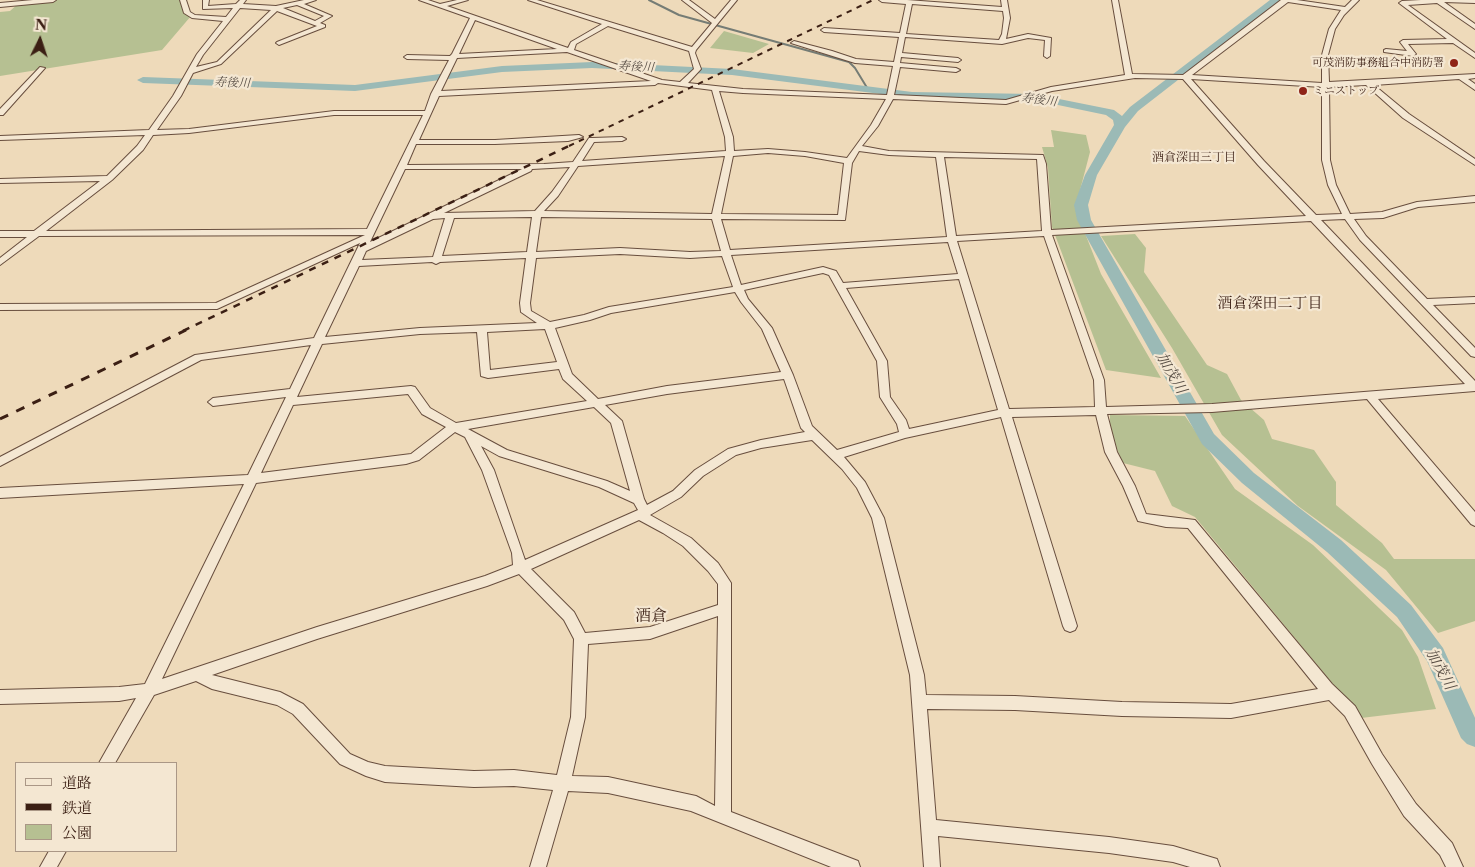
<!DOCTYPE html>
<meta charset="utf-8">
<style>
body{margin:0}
#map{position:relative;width:1475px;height:867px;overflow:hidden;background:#eedaba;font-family:"Libre Caslon Text","Noto Serif JP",serif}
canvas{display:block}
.legend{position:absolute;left:15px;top:762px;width:162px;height:90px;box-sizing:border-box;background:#f4e7d2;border:1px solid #aa9786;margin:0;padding:6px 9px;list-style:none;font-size:15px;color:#3b1f14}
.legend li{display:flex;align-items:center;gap:10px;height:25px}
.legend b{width:25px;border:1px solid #aa9786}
.north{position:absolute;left:15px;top:15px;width:50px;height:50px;-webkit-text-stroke:4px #f4e7d2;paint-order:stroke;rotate:4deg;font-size:14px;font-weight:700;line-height:20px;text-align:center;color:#3b1f14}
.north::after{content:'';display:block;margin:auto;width:18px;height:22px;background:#3b1f14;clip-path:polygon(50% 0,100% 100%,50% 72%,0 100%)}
</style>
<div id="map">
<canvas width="1475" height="867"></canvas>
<ul class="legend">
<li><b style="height:6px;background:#f4e7d2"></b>道路</li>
<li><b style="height:6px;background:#3b1f14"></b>鉄道</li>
<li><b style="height:14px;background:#b6c092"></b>公園</li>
</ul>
<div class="north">N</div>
</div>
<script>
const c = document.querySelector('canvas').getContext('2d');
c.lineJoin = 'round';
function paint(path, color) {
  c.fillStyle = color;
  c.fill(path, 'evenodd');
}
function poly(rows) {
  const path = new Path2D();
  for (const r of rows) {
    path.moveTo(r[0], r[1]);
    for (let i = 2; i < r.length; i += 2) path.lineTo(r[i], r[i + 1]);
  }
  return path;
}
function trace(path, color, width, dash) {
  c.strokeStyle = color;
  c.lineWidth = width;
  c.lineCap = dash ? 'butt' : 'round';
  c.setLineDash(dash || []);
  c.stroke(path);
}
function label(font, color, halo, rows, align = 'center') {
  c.font = font + ' "Libre Caslon Text","Noto Serif JP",serif';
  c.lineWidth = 4.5;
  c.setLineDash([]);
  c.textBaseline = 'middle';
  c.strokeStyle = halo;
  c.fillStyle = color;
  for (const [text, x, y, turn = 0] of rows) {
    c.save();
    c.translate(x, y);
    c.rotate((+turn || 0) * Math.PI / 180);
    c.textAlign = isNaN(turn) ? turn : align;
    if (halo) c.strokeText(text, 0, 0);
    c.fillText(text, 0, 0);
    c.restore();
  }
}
const green = poly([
 [55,0,184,0,191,16,162,50,0,76,0,12,10,11,19,3],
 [724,31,769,44,753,53,710,48],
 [1051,130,1086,135,1090,152,1079,194,1078,214,1081,223,1101,274,1161,378,1106,370,1052,227,1048,168,1042,147,1054,147],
 [1135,234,1146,248,1144,272,1207,365,1227,374,1241,400,1264,420,1272,439,1314,450,1336,482,1336,505,1382,543,1394,559,1475,559,1475,621,1438,633,1386,570,1298,506,1222,435,1172,348,1101,236],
 [1110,415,1185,416,1235,489,1313,545,1402,630,1418,657,1436,709,1361,718,1195,517,1172,506,1155,471,1123,463,1110,434]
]);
const stream = poly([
 [649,0,679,15,849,62,855,68,869,91]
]);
const river = poly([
 [1270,0,1281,0,1138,111,1125,127,1097,175,1088,205,1091,220,1214,434,1254,473,1341,540,1411,605,1443,648,1475,718,1475,747,1467,744,1461,738,1427,661,1397,617,1327,552,1242,483,1202,444,1077,220,1074,205,1085,175,1114,125,1113,120,1106,115,1034,100,912,98,732,75,592,68,502,72,355,91,143,83,137,80,143,77,355,85,502,66,592,62,732,69,912,92,1034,94,1114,110,1122,116,1130,107,1270,0]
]);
const minor = poly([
 [33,0,56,0,53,2,0,7,0,3,33,0],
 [180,0,186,0,190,12,195,15,226,17,233,8,203,9,203,0,209,0,208,6,236,4,240,0,246,0,243,4,276,6,304,0,316,0,304,4,332,16,320,23,325,25,325,27,279,45,276,43,277,42,317,26,277,11,221,64,193,73,181,96,157,130,189,129,334,111,425,111,431,94,449,60,407,59,404,57,407,55,450,56,452,54,470,18,419,0,428,0,440,4,457,0,468,0,447,6,568,48,571,42,602,24,528,0,537,0,692,47,712,23,682,0,689,0,715,19,731,0,737,0,696,50,695,53,701,69,688,83,743,89,887,95,893,66,855,63,791,43,794,41,832,51,856,59,894,62,899,37,824,32,821,30,824,28,900,33,906,4,882,2,879,0,907,0,1002,7,1001,0,1007,0,1010,18,1006,39,1028,34,1051,38,1050,56,1047,58,1044,56,1045,40,1028,38,1002,44,905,37,902,53,958,58,961,60,958,62,901,57,900,63,956,68,960,70,956,72,900,67,894,95,1006,100,1051,87,1125,75,1112,0,1118,0,1132,74,1183,75,1281,0,1297,0,1345,7,1352,0,1359,0,1344,15,1335,29,1328,55,1329,82,1475,74,1475,78,1468,79,1475,84,1475,90,1459,79,1374,85,1409,114,1475,159,1475,165,1403,118,1366,85,1329,87,1330,160,1336,185,1350,214,1382,212,1417,202,1475,196,1475,202,1418,207,1383,218,1354,219,1366,236,1427,299,1475,297,1475,303,1433,305,1475,348,1475,357,1471,356,1360,240,1345,219,1321,220,1475,381,1475,391,1378,399,1475,512,1475,526,1471,524,1367,399,1212,412,1107,414,1117,452,1135,486,1146,514,1195,520,1332,684,1355,706,1382,754,1416,804,1452,843,1463,867,1446,867,1440,855,1404,816,1372,764,1345,716,1329,700,1231,718,1122,716,1015,710,927,709,936,820,1109,837,1173,846,1217,859,1220,867,1190,867,1173,862,1109,853,938,836,940,867,924,867,910,675,872,518,857,488,842,469,812,440,761,448,736,455,703,476,681,497,650,515,691,538,718,563,731,583,731,812,858,861,860,867,831,867,691,811,608,793,568,791,546,867,530,867,553,790,514,786,474,787,385,782,366,776,340,764,293,714,277,705,212,689,196,681,154,695,115,763,99,763,136,698,119,701,0,704,0,690,119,687,145,684,244,484,0,498,0,488,248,475,286,397,213,406,208,402,213,398,290,389,311,345,201,360,0,466,0,457,195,355,314,338,360,243,217,309,0,310,0,304,216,303,365,235,39,236,0,265,0,258,27,237,0,237,0,231,34,231,100,181,0,183,0,179,107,176,137,146,145,135,0,140,0,136,149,130,173,96,197,54,223,21,192,18,184,13,180,0],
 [1288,2,1341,10,1329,29,1322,55,1322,83,1192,75,1288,2],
 [912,4,1003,11,1004,18,1002,34,999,40,906,34,912,4],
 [297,5,324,16,315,21,283,8,297,5],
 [240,8,271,10,217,62,196,67,203,55,240,8],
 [475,20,557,49,459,54,475,20],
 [608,26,689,51,694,69,680,82,662,80,574,50,576,44,608,26],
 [567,52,651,81,441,91,457,58,567,52],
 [1135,78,1183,79,1258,165,1306,216,1051,230,1046,164,1043,155,889,151,862,146,878,126,893,99,1006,104,1052,91,1135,78],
 [1191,79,1322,87,1322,160,1328,185,1342,214,1316,215,1264,161,1191,79],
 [658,83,712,90,725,137,726,151,582,161,594,142,622,141,626,139,622,137,592,138,589,138,573,162,544,164,407,165,416,144,495,144,568,141,583,137,579,135,495,140,419,140,439,96,655,85,658,83],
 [719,91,743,93,886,99,871,125,847,158,805,152,768,149,734,151,733,137,719,91],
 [334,115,423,115,367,229,46,231,112,180,143,150,153,135,189,133,334,115],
 [859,151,889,155,936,157,947,237,730,250,721,219,845,220,852,163,859,151],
 [768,153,805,156,844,163,838,215,721,214,733,156,768,153],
 [725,156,712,214,544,211,558,196,578,166,725,156],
 [944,157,1037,159,1042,231,956,236,944,157],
 [570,167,552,192,535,211,444,213,531,171,532,169,570,167],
 [405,169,522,169,370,242,405,169],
 [532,217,527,252,442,256,454,218,532,217],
 [541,217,712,219,721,251,690,252,620,248,536,252,541,217],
 [445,218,433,257,362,260,366,251,433,219,445,218],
 [1311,221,1465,384,1212,404,1106,407,1104,380,1052,235,1311,221],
 [1044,236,1094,380,1095,407,1009,409,957,241,1044,236],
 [948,242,958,274,843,283,836,271,823,267,741,285,731,255,948,242],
 [620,254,690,258,722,256,733,287,609,307,584,315,550,322,531,311,530,303,536,258,620,254],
 [526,258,520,303,521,312,537,323,420,328,325,337,359,266,432,262,436,264,440,262,526,258],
 [823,273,829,275,877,361,880,397,897,424,899,432,837,450,812,426,793,375,772,328,748,299,744,290,823,273],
 [959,279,998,410,909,429,906,420,890,397,887,361,846,288,959,279],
 [735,292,741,302,762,329,781,372,667,386,598,399,572,374,555,328,590,320,611,313,735,292],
 [545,329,557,362,490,370,487,332,545,329],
 [477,332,481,376,488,378,559,369,563,379,587,401,456,423,430,408,415,387,411,386,297,397,322,344,420,334,477,332],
 [784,379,801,428,805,432,761,440,728,449,695,470,673,491,647,505,644,499,622,421,605,405,667,394,784,379],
 [408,394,422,414,446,427,411,454,261,473,293,405,408,394],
 [594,407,611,423,630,491,607,481,507,450,468,429,594,407],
 [1096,415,1105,452,1123,486,1138,521,1166,527,1188,528,1318,689,1231,704,1122,702,1015,696,926,695,924,675,884,518,865,482,844,457,905,438,1001,417,1063,626,1065,630,1070,632,1075,630,1077,626,1012,417,1096,415],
 [455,432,465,437,482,470,512,553,513,565,485,576,317,627,162,679,256,483,406,464,419,460,455,432],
 [481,446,499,456,599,487,634,503,638,510,525,560,494,470,481,446],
 [639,520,663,533,683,546,708,571,718,584,718,605,650,627,585,633,574,612,531,569,639,520],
 [519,574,564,620,574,639,571,717,557,775,514,770,474,771,385,766,368,762,350,754,303,704,280,692,212,675,317,639,487,586,519,574],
 [718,616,715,806,696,796,608,777,572,776,585,717,588,644,650,639,718,616],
 [1421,0,1475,0,1475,3,1444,2,1475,24,1475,29,1437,3,1408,5,1475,53,1475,58,1453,43,1408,44,1416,54,1413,56,1384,52,1384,50,1386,49,1407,51,1400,42,1403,40,1447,39,1399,3,1402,1,1421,0],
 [40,67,45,68,3,115,0,115,0,109,40,67],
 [49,851,66,851,57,867,40,867,49,851]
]);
const railFar2 = poly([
 [569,146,873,0]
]);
const railFar1 = poly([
 [183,331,571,145]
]);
const rail = poly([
 [0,419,186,330]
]);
const markers = [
 [1454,63,5,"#8f2418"],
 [1303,91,5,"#8f2418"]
];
const farPoinames = [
 ["可茂消防事務組合中消防署",1444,63],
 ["ミニストップ",1313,91,"left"]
];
const farWaternames = [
 ["寿後川",636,67,3],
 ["寿後川",232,83,2],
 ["寿後川",1039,100,7]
];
const farNeighbourhoodnames = [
 ["酒倉深田三丁目",1194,158]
];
const neighbourhoodNames = [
 ["酒倉深田二丁目",1270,304]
];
const waterNames = [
 ["加茂川",1171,373,60],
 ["加茂川",1440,669,61]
];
const quarterNames = [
 ["酒倉",651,616]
];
paint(green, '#b6c092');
trace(stream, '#757c75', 2);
paint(river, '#9bbab6');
trace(minor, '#684e3e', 2);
paint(minor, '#f4e7d2');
trace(railFar2, '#3b1f14', 2, [5.5, 5.5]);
trace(railFar1, '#3b1f14', 2.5, [7, 7]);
trace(rail, '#3b1f14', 3, [9, 9]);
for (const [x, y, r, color] of markers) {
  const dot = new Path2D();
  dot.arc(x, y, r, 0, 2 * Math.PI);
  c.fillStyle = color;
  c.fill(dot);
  trace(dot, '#f4e7d2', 2);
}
label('11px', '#3b1f14', '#f4e7d2', farPoinames, 'right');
label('italic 12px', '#584e45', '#f4e7d2', farWaternames);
label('12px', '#3b1f14', '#f4e7d2', farNeighbourhoodnames);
label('15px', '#3b1f14', '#f4e7d2', neighbourhoodNames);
label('italic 15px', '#584e45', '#f4e7d2', waterNames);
label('16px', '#3b1f14', '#f4e7d2', quarterNames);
</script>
